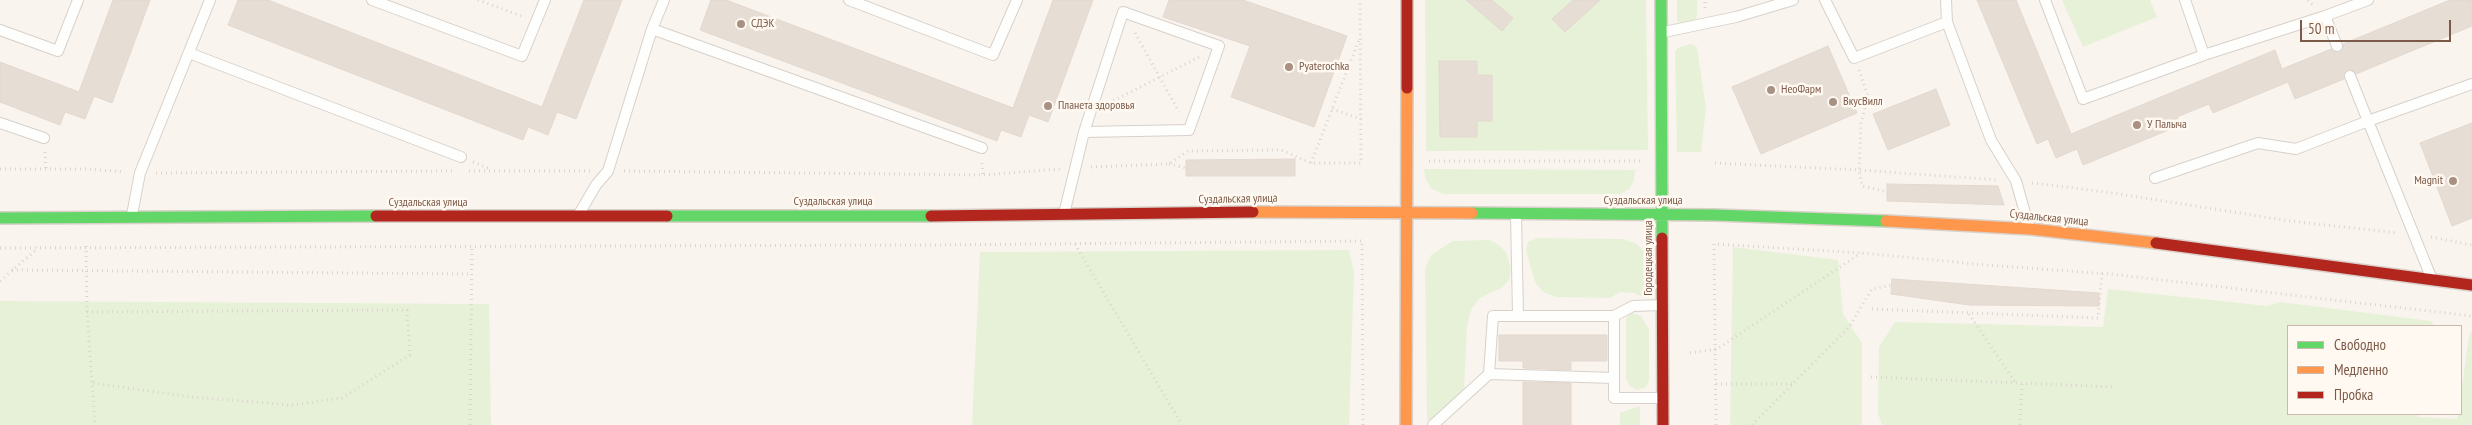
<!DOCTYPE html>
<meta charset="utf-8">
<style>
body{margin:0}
#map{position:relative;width:2472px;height:425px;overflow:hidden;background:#f9f5ee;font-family:"PT Sans Narrow",sans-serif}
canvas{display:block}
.legend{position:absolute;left:2287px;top:325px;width:175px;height:90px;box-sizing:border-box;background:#fff9f1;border:1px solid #cbb9ae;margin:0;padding:6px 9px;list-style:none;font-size:15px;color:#7c5a49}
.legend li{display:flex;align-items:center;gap:10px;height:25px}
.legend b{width:25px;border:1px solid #cbb9ae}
.scale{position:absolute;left:2300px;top:20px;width:151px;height:22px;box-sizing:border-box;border:2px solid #7c5a49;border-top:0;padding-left:6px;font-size:15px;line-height:18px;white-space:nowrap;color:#7c5a49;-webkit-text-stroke:4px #fff9f1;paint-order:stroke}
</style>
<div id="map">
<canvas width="2472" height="425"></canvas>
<ul class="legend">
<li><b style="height:6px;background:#63d668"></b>Свободно</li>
<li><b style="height:6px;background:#ff974d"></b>Медленно</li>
<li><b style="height:6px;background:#b3261e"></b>Пробка</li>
</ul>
<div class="scale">50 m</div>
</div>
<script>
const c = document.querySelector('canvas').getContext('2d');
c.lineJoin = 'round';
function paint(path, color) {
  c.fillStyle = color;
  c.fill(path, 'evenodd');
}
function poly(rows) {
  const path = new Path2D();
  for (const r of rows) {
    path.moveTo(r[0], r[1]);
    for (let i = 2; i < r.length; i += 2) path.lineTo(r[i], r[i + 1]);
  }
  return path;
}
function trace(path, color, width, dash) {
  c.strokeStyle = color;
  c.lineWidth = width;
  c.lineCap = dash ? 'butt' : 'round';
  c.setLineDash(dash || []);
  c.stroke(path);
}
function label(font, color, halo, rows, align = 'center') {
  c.font = font + ' "PT Sans Narrow",sans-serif';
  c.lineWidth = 5;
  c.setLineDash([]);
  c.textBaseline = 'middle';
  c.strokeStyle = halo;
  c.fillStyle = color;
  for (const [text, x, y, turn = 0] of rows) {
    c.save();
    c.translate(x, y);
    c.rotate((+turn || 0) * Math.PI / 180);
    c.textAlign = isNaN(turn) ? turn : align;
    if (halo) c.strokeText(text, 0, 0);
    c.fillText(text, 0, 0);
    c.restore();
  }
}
const green = poly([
 [1425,0,1646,0,1648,150,1426,151],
 [1677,0,1697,0,1697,17,1691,23,1683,24,1677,21],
 [2062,0,2150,0,2157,17,2083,47],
 [1691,44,1697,47,1706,109,1701,152,1677,152,1675,52,1678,48],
 [1424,169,1635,170,1634,180,1629,189,1620,194,1443,194,1432,189,1426,180],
 [1537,238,1622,239,1637,244,1644,251,1646,299,1634,293,1620,292,1610,298,1556,297,1543,292,1535,282,1526,251,1528,242],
 [1490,240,1499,245,1506,252,1511,269,1509,280,1501,288,1480,298,1472,308,1467,325,1464,392,1431,421,1427,419,1425,268,1431,255,1453,241],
 [1733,247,1838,260,1843,314,1862,343,1862,425,1730,425],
 [1349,250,1354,272,1349,425,972,425,980,252],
 [2108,289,2268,306,2280,302,2431,321,2434,326,2288,326,2288,414,2418,414,2417,417,2457,419,2458,414,2461,414,2461,393,2469,336,2472,330,2472,425,1882,425,1878,413,1879,347,1895,322,2103,327],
 [0,301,489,304,491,425,0,425],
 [1631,313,1641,316,1649,329,1649,380,1646,387,1637,390,1630,386,1626,378,1626,318],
 [1640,406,1640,425,1620,425,1620,413]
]);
const building = poly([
 [113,0,150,0,112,103,94,96,85,119,65,112,60,125,0,102,0,62,79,92,113,0],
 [238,0,268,0,542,107,584,0,622,0,576,119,557,112,548,135,528,127,523,140,228,25,238,0],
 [711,0,726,0,1013,108,1053,0,1093,0,1048,122,1029,115,1021,137,1001,130,997,141,700,30,711,0],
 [1169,0,1243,0,1347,36,1314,127,1231,97,1250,46,1163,17,1169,0],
 [1466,0,1492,0,1513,18,1502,31,1466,0],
 [1573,0,1600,0,1565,32,1552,19,1573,0],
 [1977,0,2016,0,2071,134,2275,50,2282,69,2331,49,2339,52,2343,50,2343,44,2450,0,2472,0,2472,26,2356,74,2351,69,2347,70,2343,75,2344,79,2295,99,2288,82,2213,113,2209,104,2177,117,2181,125,2083,165,2077,149,2056,158,2048,139,2037,144,1977,0],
 [1828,46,1857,113,1761,154,1732,87,1828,46],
 [1439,61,1477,61,1477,75,1492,75,1492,121,1477,121,1477,137,1440,137,1439,61],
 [1936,89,1950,125,1888,150,1873,114,1936,89],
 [2472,123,2472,218,2452,226,2420,143,2472,123],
 [1295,159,1295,176,1186,176,1186,160,1295,159],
 [1887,184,1998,186,2004,205,1887,201,1887,184],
 [1892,279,2099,293,2099,306,1969,305,1891,294,1892,279],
 [1499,335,1607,335,1607,361,1571,361,1571,370,1523,368,1523,361,1499,361,1499,335],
 [1523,382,1571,383,1571,425,1523,425,1523,382]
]);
const path = poly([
 [478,0,524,17],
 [2308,0,2313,5],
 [1705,8,1705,0],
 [1135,33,1179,112],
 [1859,70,1868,97,1861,123,1859,170,1862,186,1887,192],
 [1109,103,1199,57],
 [1332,109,1361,119],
 [45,152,46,169],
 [1429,161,1640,161],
 [473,162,491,169],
 [982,163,983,175],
 [1311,163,1359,40],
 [1715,163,1859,170,1999,180],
 [1169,164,1186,168],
 [1091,167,1169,164,1188,151,1281,150,1311,163,1361,163,1360,0],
 [0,169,88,169,125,172],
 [469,171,590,171],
 [624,171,983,175,1060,169],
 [156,173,453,171],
 [2032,183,2106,192,2290,221,2398,233],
 [2431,237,2472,245],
 [1075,244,1182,425],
 [86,246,87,312,95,425],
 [0,248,930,245,1362,241,1363,425],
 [12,270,472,274],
 [0,281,38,248],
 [1872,309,2098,318,2102,273],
 [87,312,407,310,410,355,342,398,291,405,191,397,93,383],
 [1969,314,2015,382],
 [1690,353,1717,349,1861,253],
 [1871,377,2115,387],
 [1716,384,1792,384],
 [470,425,472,246],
 [1716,425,1714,244,1862,253,1986,265,2110,274,2472,316],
 [1752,425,1849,327,1872,289,1892,285],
 [2020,425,2022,383]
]);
const lane = poly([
 [372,0,522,56,545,0],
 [849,0,993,55,1017,0],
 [1825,0,1854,58,1947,22,1946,0],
 [2045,0,2083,99,2204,55,2325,16,2337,46],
 [2185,0,2204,55],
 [2325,16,2368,0],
 [1947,22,1991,140,2016,181,2029,227],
 [652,29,982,148],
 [0,30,58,51,78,0],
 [1664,32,1736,17,1793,0],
 [189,53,461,157],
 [0,123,44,138],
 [2155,178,2258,143,2296,149,2368,121,2350,76],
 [579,214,596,185,608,171,652,29,664,0],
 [1064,214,1084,132,1123,12,1219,46,1189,130,1084,132],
 [132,215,140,173,210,0],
 [1516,215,1518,315],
 [2431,277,2368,121,2472,84],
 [1614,316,1614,398,1661,398],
 [1489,374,1493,316,1614,316,1633,306,1662,305],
 [1433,425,1489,374,1614,378]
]);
const fast = poly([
 [1661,0,1662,238],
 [1472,213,1714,215,1886,221],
 [667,216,931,216],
 [0,218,376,216]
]);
const slow = poly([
 [1253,212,1472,213],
 [1886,221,2030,229,2156,243],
 [1406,425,1407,88]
]);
const jam = poly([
 [1407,88,1407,0],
 [376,216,667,216],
 [931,216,1253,212],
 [1662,238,1663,425],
 [2156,243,2472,285]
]);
const markers = [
 [741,24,5,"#a89083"],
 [1289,67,5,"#a89083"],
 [1771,90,5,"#a89083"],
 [1833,102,5,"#a89083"],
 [1048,106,5,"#a89083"],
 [2137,125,5,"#a89083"],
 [2453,181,5,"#a89083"]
];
const poiNames = [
 ["СДЭК",751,24],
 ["Pyaterochka",1299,67],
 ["НеоФарм",1781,90],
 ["ВкусВилл",1843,102],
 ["Планета здоровья",1058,106],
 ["У Палыча",2147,125],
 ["Magnit",2443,181,"right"]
];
const streetNames = [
 ["Суздальская улица",1238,199,-1],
 ["Суздальская улица",1643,201],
 ["Суздальская улица",833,202],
 ["Суздальская улица",428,203],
 ["Суздальская улица",2049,218,6],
 ["Городецкая улица",1649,258,-90]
];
paint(green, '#e6f1d8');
paint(building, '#e6ddd5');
trace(building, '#e3d8cf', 1);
trace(lane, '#d8d0ca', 12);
trace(fast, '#d9d0c9', 14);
trace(slow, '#d9d0c9', 14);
trace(jam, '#d9d0c9', 14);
trace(path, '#dcd4ce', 3, [1, 4]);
trace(lane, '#fefefc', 10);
trace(fast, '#63d668', 11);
trace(slow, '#ff974d', 11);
trace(jam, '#b3261e', 11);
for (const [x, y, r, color] of markers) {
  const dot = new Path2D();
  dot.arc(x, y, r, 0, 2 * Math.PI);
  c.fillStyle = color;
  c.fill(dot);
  trace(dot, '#fff9f1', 2);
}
label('12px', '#7c5a49', '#fff9f1', poiNames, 'left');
label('12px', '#7c5a49', '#fff9f1', streetNames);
</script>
